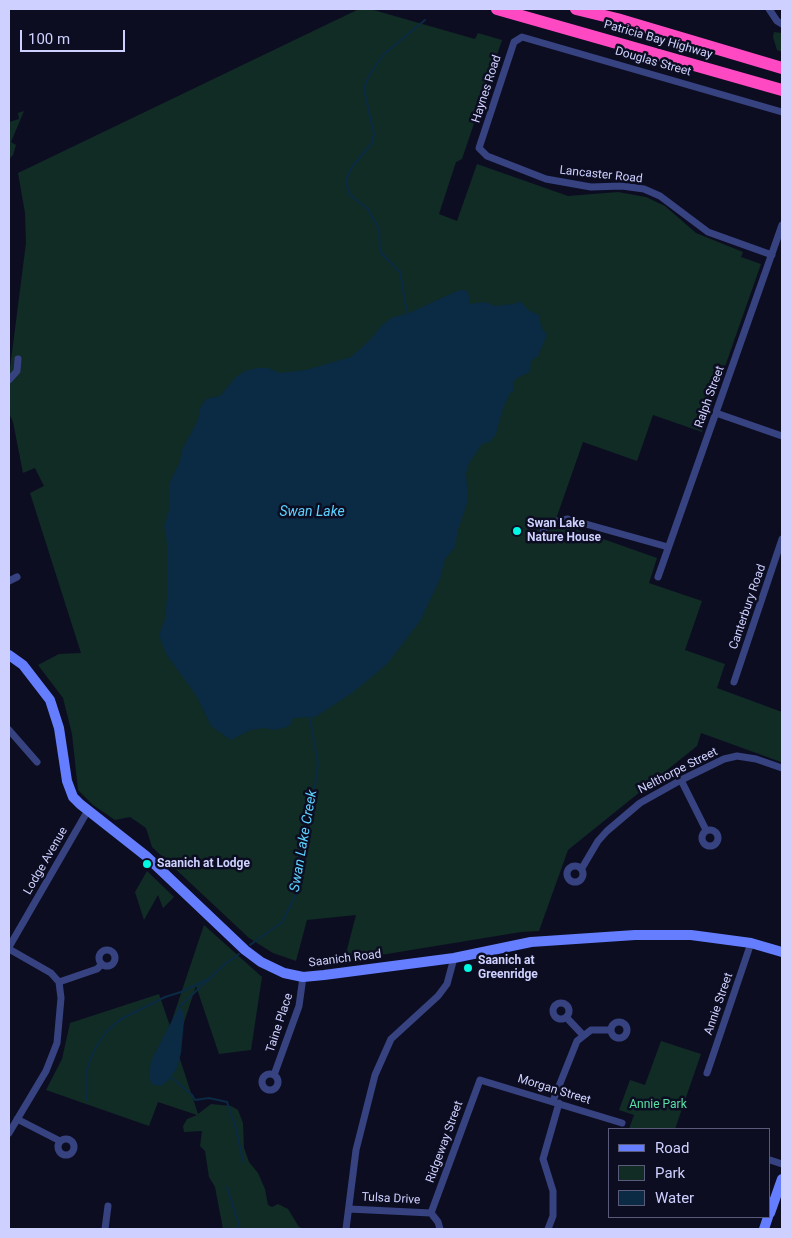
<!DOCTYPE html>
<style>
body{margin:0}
#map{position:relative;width:791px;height:1238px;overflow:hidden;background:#0d0d22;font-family:Roboto,sans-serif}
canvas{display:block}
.frame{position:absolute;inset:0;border:10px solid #ced1ff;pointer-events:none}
.legend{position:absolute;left:608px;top:1128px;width:162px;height:90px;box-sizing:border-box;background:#0d0d22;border:1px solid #5a5b7a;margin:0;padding:6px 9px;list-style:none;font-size:15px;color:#ced1ff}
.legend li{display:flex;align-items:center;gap:10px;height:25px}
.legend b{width:25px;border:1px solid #5a5b7a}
.scale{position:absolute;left:20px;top:30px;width:105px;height:22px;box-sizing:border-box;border:2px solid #ced1ff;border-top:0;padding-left:6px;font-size:15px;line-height:18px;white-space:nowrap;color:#ced1ff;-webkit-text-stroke:4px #0d0d22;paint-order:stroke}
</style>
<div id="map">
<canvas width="791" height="1238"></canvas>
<div class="frame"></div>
<ul class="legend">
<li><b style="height:6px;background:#657eff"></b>Road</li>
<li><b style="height:14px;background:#102c25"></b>Park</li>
<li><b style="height:14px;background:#0b2a43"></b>Water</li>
</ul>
<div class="scale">100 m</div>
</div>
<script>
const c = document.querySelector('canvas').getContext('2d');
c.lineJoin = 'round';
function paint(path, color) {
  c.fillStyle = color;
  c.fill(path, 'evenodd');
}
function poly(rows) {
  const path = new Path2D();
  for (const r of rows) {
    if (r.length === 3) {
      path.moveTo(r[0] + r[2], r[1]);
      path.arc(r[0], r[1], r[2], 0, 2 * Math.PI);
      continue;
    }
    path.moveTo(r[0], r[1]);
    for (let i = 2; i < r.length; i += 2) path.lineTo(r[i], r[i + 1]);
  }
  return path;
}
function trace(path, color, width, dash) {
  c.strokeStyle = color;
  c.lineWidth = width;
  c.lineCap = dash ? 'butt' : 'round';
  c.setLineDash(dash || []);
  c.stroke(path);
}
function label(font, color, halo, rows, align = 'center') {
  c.font = font + ' Roboto,sans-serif';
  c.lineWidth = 5;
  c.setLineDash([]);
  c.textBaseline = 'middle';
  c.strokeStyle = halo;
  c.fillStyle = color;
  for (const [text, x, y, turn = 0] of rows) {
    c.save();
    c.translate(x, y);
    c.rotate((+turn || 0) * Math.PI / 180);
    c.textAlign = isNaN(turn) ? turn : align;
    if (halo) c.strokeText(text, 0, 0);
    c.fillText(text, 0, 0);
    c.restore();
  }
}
const green = poly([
 [359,9,370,9,475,39,478,33,502,40,462,159,456,162,439,214,457,221,477,164,568,196,618,192,646,197,665,206,696,233,743,252,741,257,761,264,702,432,653,415,637,461,583,442,555,522,657,558,649,583,702,601,685,650,725,664,717,688,782,712,782,760,781,762,701,733,697,746,568,850,539,931,521,932,344,961,356,915,307,920,296,961,273,953,249,938,152,847,146,828,130,817,115,820,93,805,78,790,72,734,63,698,38,665,59,654,81,653,30,493,44,486,35,468,23,473,13,422,9,413,9,376,26,243,25,213,18,173],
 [774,32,782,33,782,52,777,50,773,37],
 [24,111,11,142,16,145,13,155,9,159,9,122,19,119,18,113],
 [147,871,174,897,163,908,158,895,144,920,135,892],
 [204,925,262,977,251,1050,219,1054,196,986,176,1047,198,1114,211,1104,231,1106,238,1110,243,1123,244,1148,249,1162,258,1173,265,1189,268,1205,272,1207,278,1204,288,1209,299,1227,305,1229,223,1229,215,1187,209,1177,205,1151,200,1146,202,1131,184,1132,183,1126,187,1119,197,1115,158,1102,149,1126,46,1090,62,1059,70,1023,159,994,170,1026],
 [661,1041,701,1054,675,1129,629,1129,634,1115,619,1110,630,1080,645,1085]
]);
const water = poly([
 [459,290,468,291,470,304,485,302,495,306,514,304,520,301,528,310,539,315,541,327,547,335,538,356,531,361,530,372,517,378,513,382,514,391,510,393,503,408,496,434,491,441,482,444,469,463,466,473,468,500,458,530,455,547,445,559,440,579,420,621,387,664,352,693,315,717,293,718,291,724,287,727,274,730,265,728,250,730,231,740,211,726,196,695,166,654,159,635,165,619,167,598,167,543,164,526,169,510,169,484,180,462,182,450,198,420,200,408,206,399,220,396,236,377,245,371,257,368,268,368,280,373,306,370,351,357,371,339,382,325,393,317,407,314],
 [179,1007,184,1012,184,1021,181,1053,177,1068,168,1081,161,1086,153,1085,149,1079,151,1061]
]);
const stream = poly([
 [407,314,400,272,380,252,379,229,368,209,349,194,346,180,352,167,372,143,374,134,364,90,368,77,383,55,425,20],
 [250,945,282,922,296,894,298,861,313,799,318,764,310,718],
 [179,1007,225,964,239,954],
 [170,1076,192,1095,195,1100,209,1098,227,1102,236,1128,243,1162],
 [86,1100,87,1069,94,1050,106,1032,121,1019,165,997,181,992,211,978],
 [227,1187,240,1229]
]);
const minor = poly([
 [769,9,777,21,782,24],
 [772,255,708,232,660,196,644,189,622,186,591,187,546,179,487,156,479,148,514,42,522,37,782,112],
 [9,380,17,371,18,359],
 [716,413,782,436],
 [543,533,544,526,547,523,568,519,668,547],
 [658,577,782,225],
 [9,581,17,577],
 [734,682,782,539],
 [9,730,37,762],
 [681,780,706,830],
 [710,838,8],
 [575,874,8],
 [582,868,598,841,607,831,640,803,681,780,724,759,737,756,756,759,782,768],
 [9,947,87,812],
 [9,949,51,973,59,982,61,998,57,1043,46,1071,9,1133],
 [107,958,8],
 [59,982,97,969,102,964],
 [561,1011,8],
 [566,1017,583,1035],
 [619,1030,8],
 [707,1073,751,943],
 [270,1082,8],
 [274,1075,299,1006,303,977],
 [553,1101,577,1041,591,1030,611,1030],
 [17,1119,60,1141],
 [66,1147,8],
 [770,1160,782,1164],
 [349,1209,431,1213],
 [431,1213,480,1080,622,1123],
 [431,1213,438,1222,440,1229],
 [105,1229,108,1206],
 [346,1229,356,1150,375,1075,391,1039,438,996,447,984,454,958],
 [548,1229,553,1216,553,1191,543,1159,559,1103]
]);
const secondary = poly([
 [9,655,23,665,50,700,59,728,67,781,73,797,80,804,146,856,245,950,261,962,284,973,303,977,324,975,454,958,531,942,635,935,691,935,751,943,782,952],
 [770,1213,782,1179],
 [764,1229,768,1217]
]);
const motorway = poly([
 [497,9,782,90],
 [576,9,617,19,782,68]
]);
const markers = [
 [517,531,5,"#00f9e2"],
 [147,864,5,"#00f9e2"],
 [468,968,5,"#00f9e2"]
];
const streetNames = [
 ["Patricia Bay Highway",658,40,16],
 ["Douglas Street",653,62,16],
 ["Haynes Road",487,89,-72],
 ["Lancaster Road",601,175,6],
 ["Ralph Street",710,397,-70],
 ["Canterbury Road",748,607,-71],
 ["Nelthorpe Street",678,771,-27],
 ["Lodge Avenue",46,861,-60],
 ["Saanich Road",345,959,-7],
 ["Annie Street",719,1004,-71],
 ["Taine Place",280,1023,-72],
 ["Morgan Street",554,1090,17],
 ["Ridgeway Street",445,1142,-70],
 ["Tulsa Drive",391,1199,3]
];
const poiNames = [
 ["Swan Lake",527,524],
 ["Nature House",527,538],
 ["Saanich at Lodge",157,864],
 ["Saanich at",478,961],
 ["Greenridge",478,975]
];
const parkNames = [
 ["Annie Park",658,1105]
];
const waterNames = [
 ["Swan Lake",312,512],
 ["Swan Lake Creek",304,841,-80]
];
paint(green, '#102c25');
paint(water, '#0b2a43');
trace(stream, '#0b2a43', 2);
trace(minor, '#374381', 7);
trace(secondary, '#657eff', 10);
trace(motorway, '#ff49c3', 12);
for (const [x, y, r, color] of markers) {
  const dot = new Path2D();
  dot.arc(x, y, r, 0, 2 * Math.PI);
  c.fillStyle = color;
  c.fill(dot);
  trace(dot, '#0d0d22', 2);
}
label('12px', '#ced1ff', '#0d0d22', streetNames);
label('bold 12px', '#ced1ff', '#0d0d22', poiNames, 'left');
label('12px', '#58e0a4', '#0d0d22', parkNames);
label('italic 14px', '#5cd3ff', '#0d0d22', waterNames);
</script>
